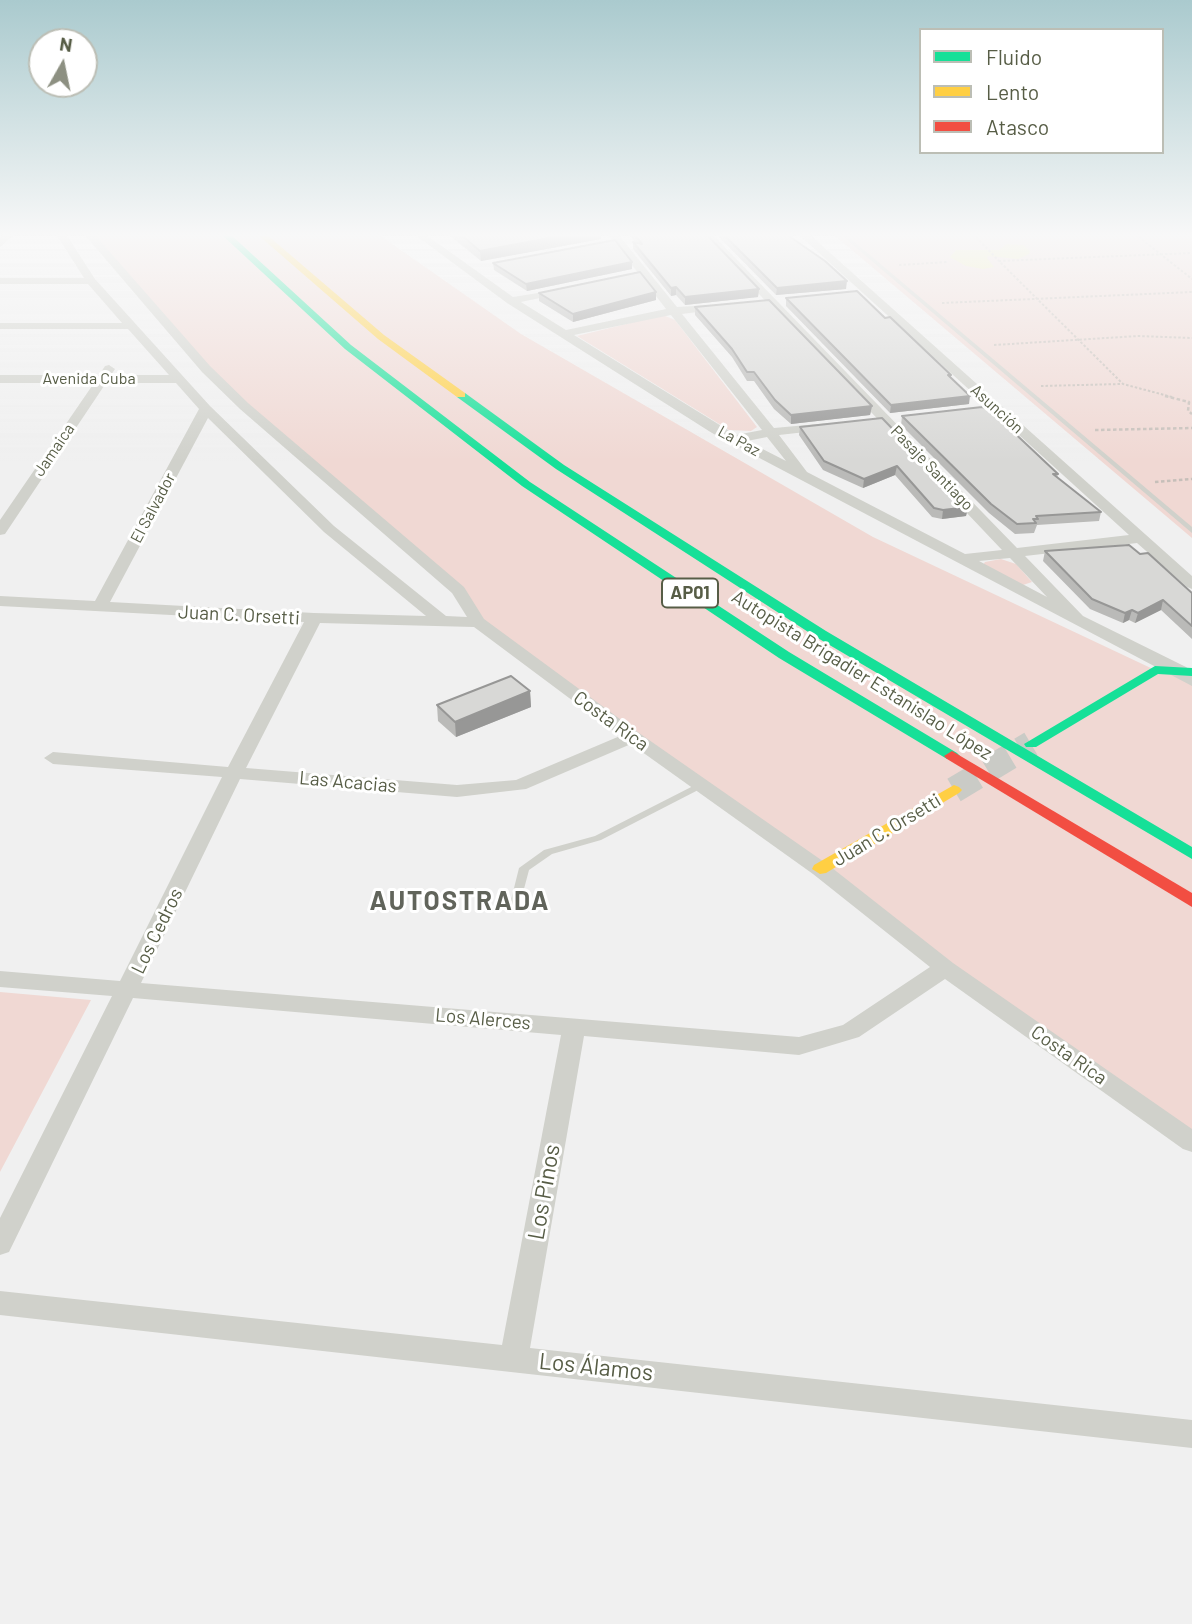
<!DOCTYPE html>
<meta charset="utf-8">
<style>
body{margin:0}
#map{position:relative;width:1192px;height:1624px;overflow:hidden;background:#f0f0f0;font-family:Barlow,sans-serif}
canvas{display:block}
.legend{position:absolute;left:919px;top:28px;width:245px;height:126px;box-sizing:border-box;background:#fff;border:2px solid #bcbeb5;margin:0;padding:9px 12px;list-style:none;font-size:21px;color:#575d46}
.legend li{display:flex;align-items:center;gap:14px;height:35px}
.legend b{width:35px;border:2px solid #bcbeb5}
.north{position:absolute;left:28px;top:28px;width:70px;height:70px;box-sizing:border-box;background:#fff;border:2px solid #bcbeb5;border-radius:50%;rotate:9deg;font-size:19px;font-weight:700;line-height:28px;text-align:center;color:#575d46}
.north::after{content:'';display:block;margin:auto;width:24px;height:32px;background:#8d9082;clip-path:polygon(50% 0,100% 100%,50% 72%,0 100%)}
</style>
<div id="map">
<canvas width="1192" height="1624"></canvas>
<ul class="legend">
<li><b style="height:9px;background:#16e098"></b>Fluido</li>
<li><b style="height:9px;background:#ffcf43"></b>Lento</li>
<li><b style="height:9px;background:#f24e42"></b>Atasco</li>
</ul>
<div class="north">N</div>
</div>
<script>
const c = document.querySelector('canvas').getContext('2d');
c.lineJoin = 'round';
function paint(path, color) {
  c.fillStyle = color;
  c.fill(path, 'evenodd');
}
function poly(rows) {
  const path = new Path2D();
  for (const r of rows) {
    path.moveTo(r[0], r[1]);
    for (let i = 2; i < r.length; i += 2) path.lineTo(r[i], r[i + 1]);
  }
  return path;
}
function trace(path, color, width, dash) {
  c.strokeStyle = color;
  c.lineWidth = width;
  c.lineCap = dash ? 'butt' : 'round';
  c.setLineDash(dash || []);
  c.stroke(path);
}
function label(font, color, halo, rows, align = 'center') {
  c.font = font + ' Barlow,sans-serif';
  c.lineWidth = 6;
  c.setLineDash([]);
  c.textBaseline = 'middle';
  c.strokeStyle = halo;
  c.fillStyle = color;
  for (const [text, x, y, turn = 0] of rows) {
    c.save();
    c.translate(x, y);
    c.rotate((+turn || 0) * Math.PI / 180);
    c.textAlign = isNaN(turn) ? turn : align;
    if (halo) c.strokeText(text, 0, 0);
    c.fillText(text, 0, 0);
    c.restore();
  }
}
const green = poly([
 [89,234,378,234,521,334,873,537,1155,670,1192,677,1192,1142,478,622,458,590,244,406,121,274],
 [833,234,1192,234,1192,538],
 [663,315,675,320,757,427,751,431,729,430,577,336],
 [1001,559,1016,564,1032,582,1023,585,983,565,985,562],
 [0,992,91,1000,0,1172]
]);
const water = poly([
 [1007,244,1023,245,1030,251,1029,254,1018,259,988,256,987,258,994,267,983,269,966,266,950,257,956,250,999,250]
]);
const secondaryTunnel = poly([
 [954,790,1031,744]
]);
const pathFar1 = poly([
 [973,234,999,261],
 [1135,234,1192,279],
 [899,265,948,262],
 [942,303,1192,292],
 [994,345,1138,336,1192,338],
 [1041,386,1121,384],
 [1172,397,1123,384,999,261,1192,253]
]);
const path = poly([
 [1165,396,1189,402,1188,411,1192,414],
 [1095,430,1192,428],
 [1155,482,1192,479]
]);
const lane = poly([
 [840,234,845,234,1192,527,1192,533,840,234],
 [701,782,704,783,706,785,704,787,601,840,552,854,529,870,520,904,519,906,511,906,510,904,519,868,544,850,595,836,701,782]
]);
const street = poly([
 [5,234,15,234,0,247,0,238,5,234],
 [56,234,66,234,95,279,210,406,334,526,446,616,467,617,452,593,240,409,202,372,84,234,94,234,210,366,248,403,464,587,484,619,639,733,827,864,953,963,1192,1129,1192,1152,1183,1149,945,979,859,1037,799,1055,584,1036,530,1348,1192,1420,1192,1448,0,1315,0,1291,502,1345,561,1035,133,998,9,1252,0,1255,0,1218,112,996,0,987,0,971,120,981,222,777,53,764,44,758,53,752,228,767,304,622,0,606,0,596,95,601,199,409,176,383,106,383,5,534,0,535,0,520,94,383,0,383,0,375,99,375,105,366,109,365,115,369,111,375,169,375,128,329,0,329,0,323,122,323,88,284,0,284,0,278,84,278,56,234],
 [208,418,324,532,426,616,314,613,110,602,208,418],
 [320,623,474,627,620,736,516,780,457,785,246,768,320,623],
 [631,744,813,874,930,967,843,1025,799,1037,141,983,240,779,457,797,526,789,631,744],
 [414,234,425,234,513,297,568,288,568,292,521,302,566,330,666,309,608,234,618,234,677,307,725,304,726,306,721,309,682,314,774,428,829,423,829,429,824,430,779,435,807,472,965,554,1002,550,702,234,712,234,1017,548,1129,535,798,234,809,234,1192,576,1192,589,1187,587,1137,543,1025,556,1083,616,1186,667,1192,672,1192,686,712,433,507,303,414,234],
 [671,315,762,430,736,435,574,335,671,315],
 [767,437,786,461,747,441,767,437],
 [1010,558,1047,597,979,561,1010,558]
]);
const fast = poly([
 [221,234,230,234,351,345,530,482,789,652,957,753,960,756,957,759,947,759,779,658,522,486,345,349,221,234],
 [457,393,465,393,564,465,826,631,1192,847,1192,859,816,637,556,469,457,397,457,393],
 [1155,666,1192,668,1192,676,1158,674,1036,747,1026,747,1024,744,1155,666]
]);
const slow = poly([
 [257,234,266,234,384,335,465,393,465,397,457,397,378,339,257,234],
 [954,785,959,787,962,790,959,793,826,873,820,874,812,869,814,865,954,785]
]);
const jam = poly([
 [952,751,1192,893,1192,907,947,759,944,756,952,751]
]);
const wall = poly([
 [448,234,601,234,601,239,481,261],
 [629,234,706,234,759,289,758,297,685,305,676,295,671,296,633,249,633,242,635,242],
 [716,234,793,234,792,238,846,289,776,295],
 [632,262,632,269,527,291,494,270,493,263],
 [656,292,656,300,573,322,539,301,539,293],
 [786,298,885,318,951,375,951,378,969,404,890,413,786,306],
 [695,307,872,406,870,415,791,424,774,409,754,381,747,381,732,357,695,315],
 [902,416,1058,474,1057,478,1101,512,1099,521,1037,525,1034,533,1015,534,989,513,901,425],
 [882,418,968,507,966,516,942,519,932,517,895,475,863,488,823,470,799,435,800,427],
 [1045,551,1140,554,1192,593,1192,639,1161,610,1135,623,1129,620,1123,623,1090,609,1043,561],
 [530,691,531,707,456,737,438,721,437,705]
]);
const shadedWall = poly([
 [570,234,601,234,601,239,481,261,480,251],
 [632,262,632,269,527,291,526,284],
 [847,281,846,289,776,295,777,288],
 [676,287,676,295,671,296,671,288],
 [759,289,758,297,685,305,685,297],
 [656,292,656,300,573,322,573,314],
 [970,396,969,404,890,413,891,405],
 [872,406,870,415,791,424,791,415],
 [897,466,895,475,863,488,864,479],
 [968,507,966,516,942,519,943,510],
 [1163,600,1161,610,1135,623,1138,613],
 [1132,610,1129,620,1123,623,1125,613],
 [530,691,531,707,456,737,455,722]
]);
const building = poly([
 [460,234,570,234,480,251,460,234],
 [634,234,706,234,759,289,685,297,676,287,671,288,633,242,642,244,634,234],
 [723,234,786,234,825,261,847,281,777,288,723,234],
 [615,240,632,262,526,284,493,263,615,240],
 [640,272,656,292,573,314,539,293,640,272],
 [857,291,885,318,890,317,951,375,948,375,970,396,891,405,786,298,857,291],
 [769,300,872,406,791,415,775,400,754,372,747,372,732,349,695,307,769,300],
 [982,407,989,409,1058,474,1053,474,1101,512,1036,516,1038,519,1033,519,1036,523,1017,524,991,504,902,416,982,407],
 [882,418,968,507,943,510,934,508,897,466,864,479,824,461,800,427,882,418],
 [1129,545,1140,554,1148,553,1192,593,1192,626,1163,600,1138,613,1132,610,1125,613,1092,599,1045,551,1129,545],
 [511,676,530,691,455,722,437,705,511,676]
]);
const farStreetnames = [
 ["Avenida Cuba",89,379],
 ["Asunción",997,409,42],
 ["La Paz",739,441,29],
 ["Jamaica",54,450,-56],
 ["Pasaje Santiago",932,468,46],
 ["El Salvador",153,508,-62]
];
const shields = [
 [690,593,56]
];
const shieldNames = [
 ["AP01",690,593]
];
const streetNames = [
 ["Juan C. Orsetti",239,615,3],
 ["Autopista Brigadier Estanislao López",862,675,32],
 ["Costa Rica",611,721,36],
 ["Las Acacias",348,782,5],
 ["Juan C. Orsetti",887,830,-31],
 ["Los Cedros",157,931,-64],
 ["Los Alerces",483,1019,5],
 ["Costa Rica",1069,1055,35]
];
const nearStreetnames = [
 ["Los Pinos",544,1192,-80],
 ["Los Álamos",596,1367,6]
];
const districtNames = [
 ["AUTOSTRADA",460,901]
];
paint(green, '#f0d8d3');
paint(water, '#eeeca7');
trace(secondaryTunnel, '#cacbc6', 26, [26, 13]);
trace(pathFar1, '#c6bfb9', 2, [2.5, 2]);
trace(path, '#c6bfb9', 2.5, [3.5, 2.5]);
paint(lane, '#d0d1cb');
paint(street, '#d0d1cb');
paint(fast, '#16e098');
paint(slow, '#ffcf43');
paint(jam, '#f24e42');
paint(wall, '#babab8');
paint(shadedWall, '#979796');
paint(building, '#d8d8d6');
trace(building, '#979796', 2);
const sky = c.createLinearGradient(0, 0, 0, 461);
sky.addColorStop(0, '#aacace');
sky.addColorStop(0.51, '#f8f8f8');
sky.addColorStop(1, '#f8f8f800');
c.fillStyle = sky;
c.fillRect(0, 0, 1192, 461);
label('16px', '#575d46', '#fff', farStreetnames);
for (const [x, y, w] of shields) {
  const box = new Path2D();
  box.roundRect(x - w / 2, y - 14.5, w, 29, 5);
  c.fillStyle = '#fff';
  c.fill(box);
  trace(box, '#575d46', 2);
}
label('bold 18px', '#575d46', null, shieldNames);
label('19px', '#575d46', '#fff', streetNames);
label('23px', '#575d46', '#fff', nearStreetnames);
c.letterSpacing = '2px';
label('bold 26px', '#61645b', '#fff', districtNames);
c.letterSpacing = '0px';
</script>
